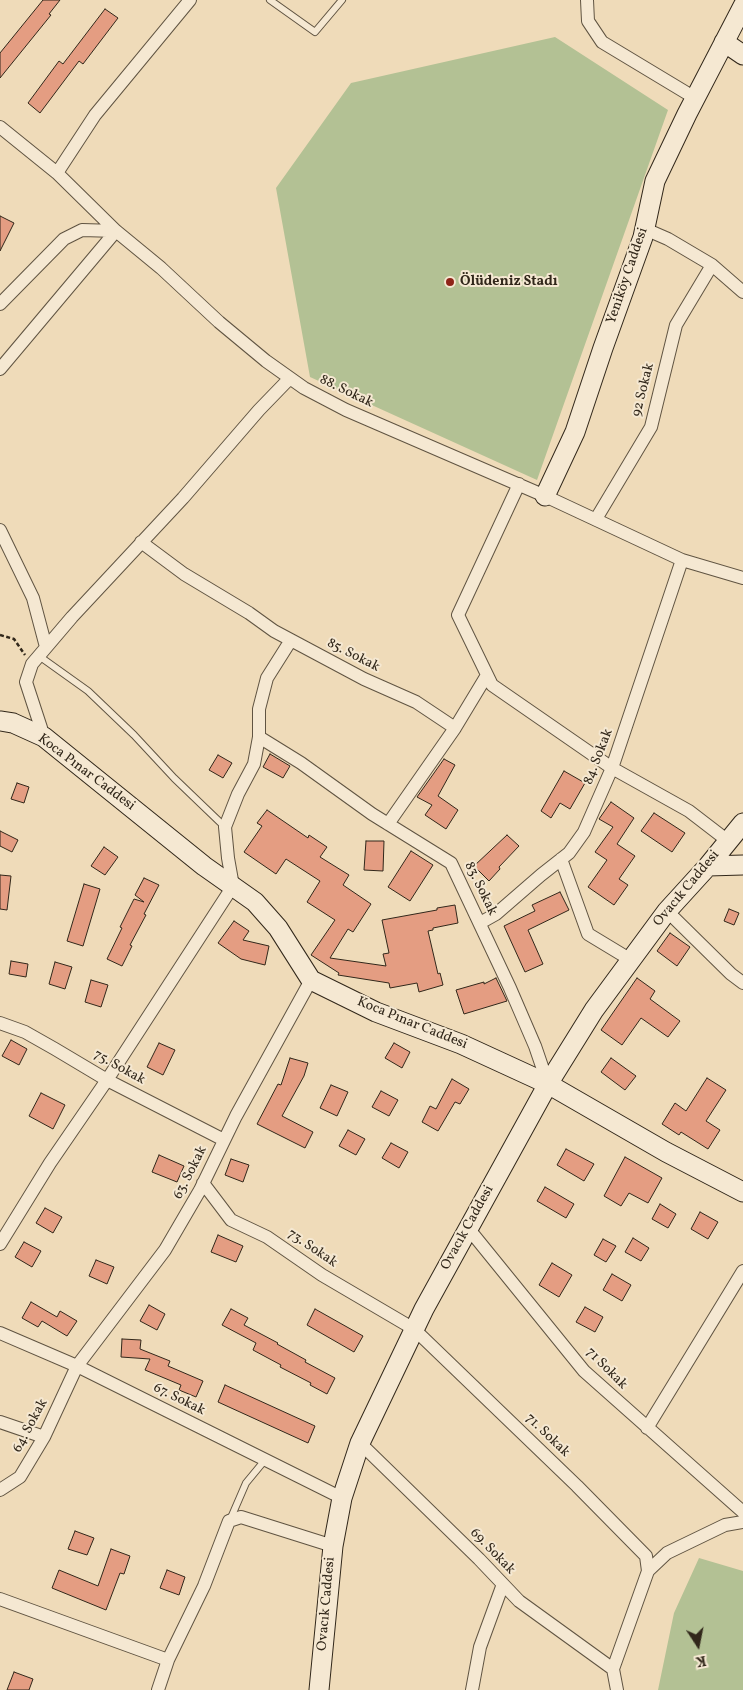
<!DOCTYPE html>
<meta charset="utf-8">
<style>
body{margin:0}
#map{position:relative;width:743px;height:1690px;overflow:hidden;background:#efdbb9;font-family:Vollkorn,serif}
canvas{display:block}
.north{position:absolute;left:673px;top:1620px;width:50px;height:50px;-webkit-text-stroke:4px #f5e8d2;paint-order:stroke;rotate:169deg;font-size:14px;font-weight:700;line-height:20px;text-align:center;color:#31271a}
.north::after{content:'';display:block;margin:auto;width:18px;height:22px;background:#31271a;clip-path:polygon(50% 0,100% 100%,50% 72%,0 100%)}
</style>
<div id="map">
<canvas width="743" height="1690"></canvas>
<div class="north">K</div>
</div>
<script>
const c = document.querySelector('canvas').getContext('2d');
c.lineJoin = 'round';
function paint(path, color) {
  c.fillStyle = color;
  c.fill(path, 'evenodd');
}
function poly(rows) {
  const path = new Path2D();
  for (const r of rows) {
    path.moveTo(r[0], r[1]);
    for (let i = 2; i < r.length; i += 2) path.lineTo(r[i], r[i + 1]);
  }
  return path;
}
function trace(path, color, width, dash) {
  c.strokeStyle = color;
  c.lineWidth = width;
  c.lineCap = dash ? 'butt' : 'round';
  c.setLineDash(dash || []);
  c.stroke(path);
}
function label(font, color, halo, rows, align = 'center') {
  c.font = font + ' Vollkorn,serif';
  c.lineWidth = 4;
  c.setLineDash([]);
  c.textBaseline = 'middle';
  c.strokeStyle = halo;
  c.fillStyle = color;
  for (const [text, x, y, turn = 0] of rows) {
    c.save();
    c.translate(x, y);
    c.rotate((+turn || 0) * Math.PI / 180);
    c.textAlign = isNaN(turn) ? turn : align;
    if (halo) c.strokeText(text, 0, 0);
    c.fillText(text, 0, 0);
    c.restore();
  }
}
const green = poly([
 [555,37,668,110,537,480,310,377,276,188,351,83],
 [699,1558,743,1571,743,1690,658,1690,674,1613]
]);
const building = poly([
 [43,0,60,0,49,14,51,15,0,78,0,53,43,0],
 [105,9,118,18,83,64,79,61,40,113,28,103,59,61,63,64,105,9],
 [0,216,14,223,0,251,0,216],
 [270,754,290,766,283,778,263,767,270,754],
 [218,755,232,763,223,778,209,770,218,755],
 [444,759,455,765,438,796,458,810,446,829,425,815,432,805,417,797,444,759],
 [564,771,585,783,570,809,560,803,551,818,541,811,564,771],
 [17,783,29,787,24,803,11,799,17,783],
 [611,802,634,818,617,844,635,856,619,879,628,885,614,905,588,887,607,860,595,852,613,827,599,819,611,802],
 [267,810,308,838,309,835,327,847,320,857,349,875,343,885,371,904,353,932,348,929,330,958,386,966,383,954,389,953,382,920,437,910,437,908,455,905,458,923,433,928,433,930,428,931,438,974,440,973,443,985,419,992,417,983,390,988,389,983,338,975,339,973,311,955,335,920,307,902,320,881,286,859,276,874,244,852,262,826,257,823,267,810],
 [654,813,685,833,672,852,641,831,654,813],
 [0,831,18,840,12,852,0,846,0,831],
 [507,835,519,846,499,867,500,869,489,881,474,866,507,835],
 [366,841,384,841,383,871,364,870,366,841],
 [104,847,118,857,105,875,91,866,104,847],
 [411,851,433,865,410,901,388,887,411,851],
 [0,875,11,876,7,910,0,909,0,875],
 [144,878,159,885,144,914,146,915,130,945,132,946,122,966,107,959,122,928,120,927,134,899,144,902,135,895,144,878],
 [84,884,100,889,83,946,67,941,84,884],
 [560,892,569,910,528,930,543,964,525,972,504,926,535,911,532,905,560,892],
 [729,909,739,913,734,925,724,921,729,909],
 [234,921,249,931,243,940,269,946,265,965,241,959,218,943,234,921],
 [670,933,690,947,677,966,657,951,670,933],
 [11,961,28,964,26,977,9,974,11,961],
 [55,962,72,967,65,989,49,984,55,962],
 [496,978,507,1001,464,1014,456,990,484,982,484,984,496,978],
 [637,978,655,991,650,999,680,1021,668,1037,641,1018,622,1045,601,1030,637,978],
 [91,980,108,985,101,1007,85,1002,91,980],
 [11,1040,27,1049,19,1065,2,1056,11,1040],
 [159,1043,175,1050,163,1075,147,1067,159,1043],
 [394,1043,410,1052,402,1068,385,1058,394,1043],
 [290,1058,308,1063,304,1076,282,1116,313,1132,305,1148,257,1124,278,1084,281,1085,290,1058],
 [611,1058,636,1076,625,1090,601,1072,611,1058],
 [707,1078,726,1090,706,1121,720,1130,708,1149,681,1132,679,1135,662,1124,675,1103,686,1111,707,1078],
 [452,1079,469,1089,460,1104,455,1102,438,1131,422,1122,430,1106,436,1109,452,1079],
 [331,1085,348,1092,337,1116,320,1108,331,1085],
 [381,1091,398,1100,389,1116,372,1107,381,1091],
 [41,1093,65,1105,53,1129,29,1116,41,1093],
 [348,1130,365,1139,356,1155,339,1146,348,1130],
 [391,1143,408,1152,399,1168,382,1158,391,1143],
 [566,1149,594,1164,584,1181,557,1165,566,1149],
 [159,1155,184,1166,177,1182,152,1172,159,1155],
 [625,1157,662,1178,648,1203,629,1193,621,1206,604,1196,625,1157],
 [231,1159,249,1165,243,1182,225,1175,231,1159],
 [545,1187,574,1204,566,1218,537,1201,545,1187],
 [660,1204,676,1214,668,1228,652,1219,660,1204],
 [45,1208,62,1217,53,1233,36,1223,45,1208],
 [700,1212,718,1222,708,1239,691,1229,700,1212],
 [218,1235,243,1246,236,1262,211,1252,218,1235],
 [633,1238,649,1248,641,1261,625,1252,633,1238],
 [603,1239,616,1246,606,1262,594,1255,603,1239],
 [24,1242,41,1251,32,1267,15,1257,24,1242],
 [96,1260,114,1267,107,1284,89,1276,96,1260],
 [552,1263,572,1275,559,1297,539,1285,552,1263],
 [612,1274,631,1285,622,1301,603,1290,612,1274],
 [31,1302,57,1317,60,1311,77,1321,67,1336,42,1321,38,1327,22,1318,31,1302],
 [149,1305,165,1314,157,1330,140,1321,149,1305],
 [585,1307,603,1317,595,1332,576,1322,585,1307],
 [231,1309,248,1318,244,1325,278,1343,277,1344,306,1360,305,1362,335,1378,327,1394,310,1385,311,1383,280,1367,281,1365,253,1350,256,1343,222,1325,231,1309],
 [315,1309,363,1336,354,1352,307,1325,315,1309],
 [122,1339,141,1340,140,1349,170,1361,168,1366,203,1381,196,1397,179,1390,181,1385,145,1370,150,1359,121,1357,122,1339],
 [225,1385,315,1426,308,1443,218,1402,225,1385],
 [75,1531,94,1538,87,1555,68,1549,75,1531],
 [111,1549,130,1556,124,1574,120,1573,106,1610,52,1588,59,1570,98,1586,111,1549],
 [167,1570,185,1577,179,1595,160,1588,167,1570],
 [14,1672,33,1679,29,1690,7,1690,14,1672]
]);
const path = poly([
 [0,635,14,639,25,655]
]);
const lane = poly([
 [270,0,315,32,342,0],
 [39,656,88,691,134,735,174,778,225,827],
 [230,1520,246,1483,265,1460]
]);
const street = poly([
 [587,0,588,21,602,42,695,98],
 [0,127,57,173,116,231,161,268,219,322,266,361,304,388,346,410,545,496,682,560,743,578],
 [57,173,95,115,190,0],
 [645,229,668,239,712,265,743,292],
 [0,304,64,239,82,230,116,231],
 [0,369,116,231],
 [519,484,458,615,492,685,612,768,689,811,728,841],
 [596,519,651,427,676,325,712,265],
 [0,530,33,598,46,647],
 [141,542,184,574,249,613,274,631,364,679,416,702,455,728,388,824],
 [455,728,487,675],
 [44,737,26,682,32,664,72,617,183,498,259,410,290,378],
 [259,737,301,763,372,814,451,863,510,988,535,1046,548,1084],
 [561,859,588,934,631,960],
 [667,911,731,974,743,983],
 [480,923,496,914,541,875,569,853,584,832,612,768,682,560],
 [0,1023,25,1032,55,1049,107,1080,224,1140],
 [203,1183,231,1220,267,1237,322,1275,414,1329,577,1486,646,1556,648,1571],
 [468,1228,584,1371,743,1512],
 [0,1244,50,1163,107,1080,233,886,228,858,225,827,238,794,254,764,259,737,259,709,267,678,291,640],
 [0,1333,77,1366,342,1498],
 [0,1422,44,1437],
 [647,1428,743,1271],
 [360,1443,479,1559,519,1601,613,1669],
 [0,1490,20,1477,44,1437,77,1366,165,1250,200,1190,236,1116,311,980],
 [0,1599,168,1660],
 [158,1690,168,1660,204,1586,229,1521,241,1517,333,1546],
 [472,1690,480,1647,503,1584],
 [617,1690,613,1669,648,1571,667,1553,725,1525,743,1522]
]);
const secondary = poly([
 [724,42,743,55],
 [545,496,575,432,603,348,643,237,655,181,687,114,743,6],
 [0,721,13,723,44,737,204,866,255,902,278,928,311,980,376,1012,461,1044,548,1084,666,1152,743,1192],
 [708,866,743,865],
 [319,1690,333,1546,342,1498,360,1443,424,1309,548,1084,594,1010,667,911,708,866,743,823]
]);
const markers = [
 [450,282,5,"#8f2418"]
];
const streetNames = [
 ["Yeniköy Caddesi",628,276,-71],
 ["92 Sokak",644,390,-76],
 ["88. Sokak",346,392,26],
 ["85. Sokak",353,656,27],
 ["84. Sokak",599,757,-69],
 ["Koca Pınar Caddesi",86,773,37],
 ["83. Sokak",480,889,64],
 ["Ovacık Caddesi",687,889,-50],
 ["Koca Pınar Caddesi",412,1024,22],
 ["75. Sokak",119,1068,29],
 ["63. Sokak",191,1173,-63],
 ["Ovacık Caddesi",468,1228,-61],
 ["73. Sokak",312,1249,34],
 ["71 Sokak",606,1369,45],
 ["67. Sokak",179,1400,26],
 ["64. Sokak",31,1426,-62],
 ["71. Sokak",547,1436,44],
 ["69. Sokak",492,1552,46],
 ["Ovacık Caddesi",327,1604,-85]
];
const poiNames = [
 ["Ölüdeniz Stadı",460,282]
];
paint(green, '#b3c194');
paint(building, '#e49d82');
trace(building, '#31271a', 1);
trace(lane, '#605442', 8);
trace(street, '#605442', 14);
trace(secondary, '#31271a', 21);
trace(path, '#31271a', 2.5, [4, 2.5]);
trace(lane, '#f5e8d2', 6);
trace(street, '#f5e8d2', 12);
trace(secondary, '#f5e8d2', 19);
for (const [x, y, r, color] of markers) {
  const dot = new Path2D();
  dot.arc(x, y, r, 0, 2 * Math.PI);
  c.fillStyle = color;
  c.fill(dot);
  trace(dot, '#f5e8d2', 2);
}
label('14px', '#31271a', '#f5e8d2', streetNames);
label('bold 14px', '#31271a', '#f5e8d2', poiNames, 'left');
</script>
